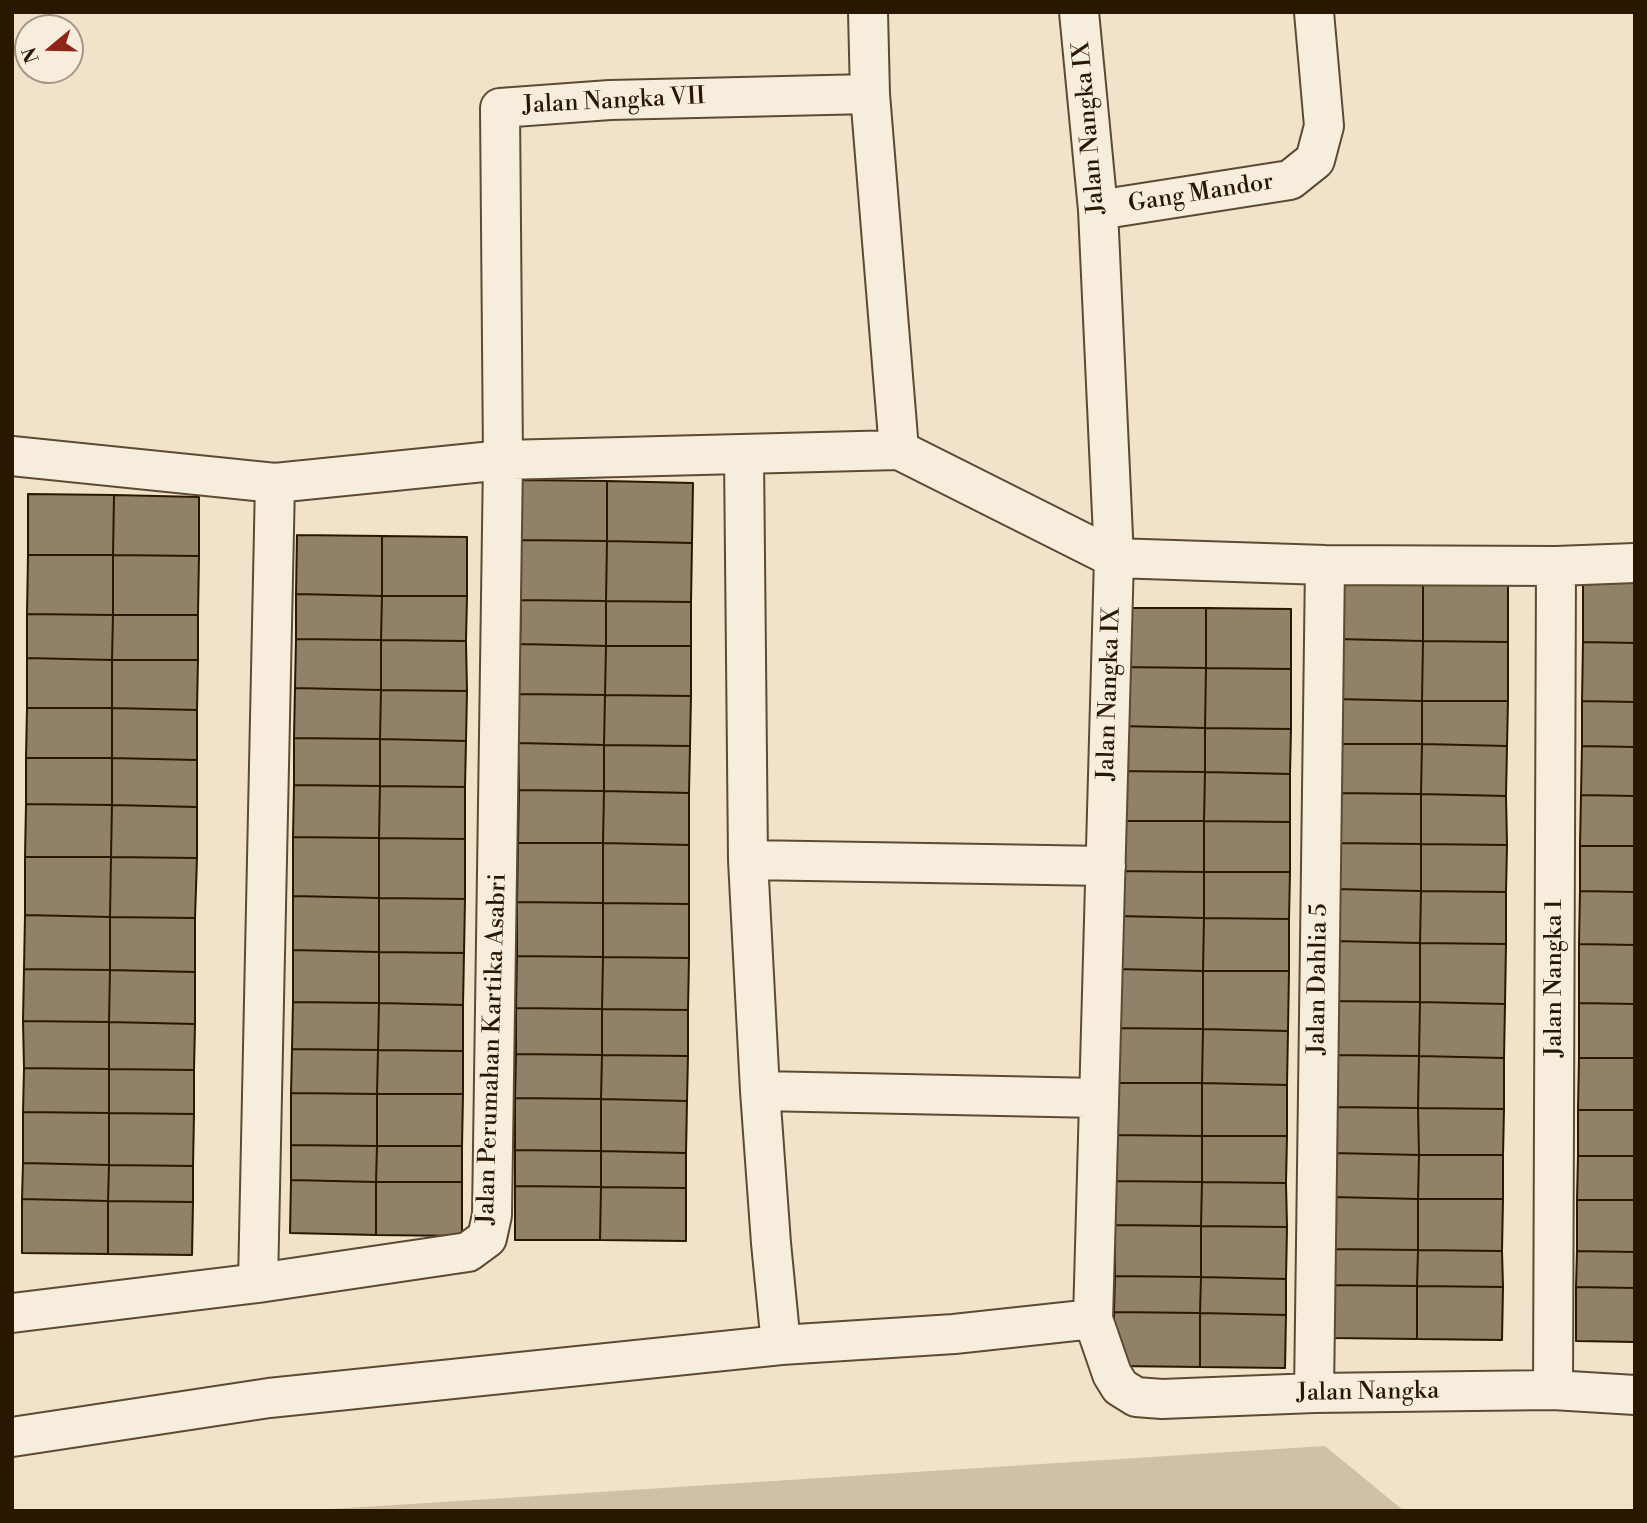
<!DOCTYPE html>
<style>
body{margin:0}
#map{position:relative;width:1647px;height:1523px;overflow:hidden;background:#f1e3c9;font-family:"Libre Bodoni",serif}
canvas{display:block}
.frame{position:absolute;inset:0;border:14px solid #2a1700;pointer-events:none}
.north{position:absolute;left:14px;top:14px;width:70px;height:70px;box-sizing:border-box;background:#f6eddc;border:2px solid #a49784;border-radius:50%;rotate:251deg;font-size:19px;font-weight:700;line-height:28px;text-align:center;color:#2a1700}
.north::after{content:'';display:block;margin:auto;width:24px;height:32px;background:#8f2418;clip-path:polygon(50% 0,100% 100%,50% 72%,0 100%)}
</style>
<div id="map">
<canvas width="1647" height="1523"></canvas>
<div class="frame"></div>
<div class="north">N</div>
</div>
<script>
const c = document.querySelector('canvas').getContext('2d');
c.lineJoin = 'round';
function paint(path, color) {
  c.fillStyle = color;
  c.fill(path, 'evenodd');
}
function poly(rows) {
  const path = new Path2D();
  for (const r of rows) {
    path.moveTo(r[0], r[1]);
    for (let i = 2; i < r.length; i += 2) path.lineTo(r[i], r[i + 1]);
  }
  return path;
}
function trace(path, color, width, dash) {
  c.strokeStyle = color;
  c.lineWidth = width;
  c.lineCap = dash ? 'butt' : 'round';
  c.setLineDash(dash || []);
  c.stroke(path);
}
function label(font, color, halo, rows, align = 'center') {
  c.font = font + ' "Libre Bodoni",serif';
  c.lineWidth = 5;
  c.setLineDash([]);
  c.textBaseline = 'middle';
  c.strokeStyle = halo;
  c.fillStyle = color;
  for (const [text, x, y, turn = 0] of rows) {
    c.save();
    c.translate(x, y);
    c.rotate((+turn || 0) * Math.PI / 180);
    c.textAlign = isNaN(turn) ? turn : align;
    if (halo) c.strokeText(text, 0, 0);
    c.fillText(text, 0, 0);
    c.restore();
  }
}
const green = poly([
 [1325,1446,1404,1511,300,1511]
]);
const building = poly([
 [521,480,607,481,607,541,521,540,521,480],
 [607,481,693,483,692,543,607,541,607,481],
 [28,494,114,495,113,555,28,555,28,494],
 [114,495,199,497,199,556,113,555,114,495],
 [297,535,382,536,382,596,296,594,297,535],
 [382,536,467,537,467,596,382,596,382,536],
 [521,540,607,541,606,601,521,600,521,540],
 [607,541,692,543,691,602,606,601,607,541],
 [28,555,113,555,113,615,27,614,28,555],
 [113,555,199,556,198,615,113,615,113,555],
 [1338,580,1423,581,1423,641,1337,639,1338,580],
 [1423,581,1508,582,1508,642,1423,641,1423,581],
 [1583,582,1635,582,1635,643,1583,642,1583,582],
 [296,594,382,596,381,640,296,639,296,594],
 [382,596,467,596,466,641,381,640,382,596],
 [521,600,606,601,606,646,520,644,521,600],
 [606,601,691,602,691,646,606,646,606,601],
 [1121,608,1206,608,1206,668,1121,667,1121,608],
 [1206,608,1291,609,1291,669,1206,668,1206,608],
 [27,614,113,615,112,660,27,658,27,614],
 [113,615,198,615,198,660,112,660,113,615],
 [296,639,381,640,381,690,295,688,296,639],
 [1337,639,1423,641,1422,701,1336,699,1337,639],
 [381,640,466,641,467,691,381,690,381,640],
 [1423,641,1508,642,1508,701,1422,701,1423,641],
 [1583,642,1635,643,1635,702,1582,701,1583,642],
 [520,644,606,646,605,695,519,694,520,644],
 [606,646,691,646,691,696,605,695,606,646],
 [27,658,112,660,112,708,27,708,27,658],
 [112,660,198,660,197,710,112,708,112,660],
 [1121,667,1206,668,1205,728,1120,726,1121,667],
 [1206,668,1291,669,1291,729,1205,728,1206,668],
 [295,688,381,690,380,739,294,738,295,688],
 [381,690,467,691,466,741,380,739,381,690],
 [519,694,605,695,604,745,518,743,519,694],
 [605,695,691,696,690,746,604,745,605,695],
 [1336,699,1422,701,1422,744,1337,744,1336,699],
 [1422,701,1508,701,1507,746,1422,744,1422,701],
 [1582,701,1635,702,1635,747,1582,746,1582,701],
 [27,708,112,708,112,758,26,758,27,708],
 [112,708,197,710,197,760,112,758,112,708],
 [1120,726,1205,728,1205,772,1120,771,1120,726],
 [1205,728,1291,729,1290,774,1205,772,1205,728],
 [294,738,380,739,380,786,294,785,294,738],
 [380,739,466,741,465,787,380,786,380,739],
 [518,743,604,745,604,791,519,790,518,743],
 [1337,744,1422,744,1421,794,1336,793,1337,744],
 [1422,744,1507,746,1506,796,1421,794,1422,744],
 [604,745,690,746,689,793,604,791,604,745],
 [1582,746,1635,747,1635,796,1581,795,1582,746],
 [26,758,112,758,112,805,26,804,26,758],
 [112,758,197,760,197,807,112,805,112,758],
 [1120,771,1205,772,1204,821,1119,821,1120,771],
 [1205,772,1290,774,1290,822,1204,821,1205,772],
 [294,785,380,786,379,838,293,837,294,785],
 [380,786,465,787,465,839,379,838,380,786],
 [519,790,604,791,603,843,518,843,519,790],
 [604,791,689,793,689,845,603,843,604,791],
 [1336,793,1421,794,1421,844,1335,843,1336,793],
 [1421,794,1506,796,1507,845,1421,844,1421,794],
 [1581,795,1635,796,1635,846,1580,846,1581,795],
 [26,804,112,805,111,857,25,857,26,804],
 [112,805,197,807,197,858,111,857,112,805],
 [1119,821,1204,821,1204,872,1118,871,1119,821],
 [1204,821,1290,822,1290,872,1204,872,1204,821],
 [293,837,379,838,379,898,293,896,293,837],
 [379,838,465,839,465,899,379,898,379,838],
 [518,843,603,843,603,903,517,902,518,843],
 [603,843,689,845,689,904,603,903,603,843],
 [1335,843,1421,844,1421,891,1335,889,1335,843],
 [1421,844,1507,845,1506,892,1421,891,1421,844],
 [1580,846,1635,846,1635,892,1580,891,1580,846],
 [25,857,111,857,110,917,25,915,25,857],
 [111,857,197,858,195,918,110,917,111,857],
 [1118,871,1204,872,1204,918,1118,916,1118,871],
 [1204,872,1290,872,1289,919,1204,918,1204,872],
 [1335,889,1421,891,1420,943,1334,941,1335,889],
 [1421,891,1506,892,1506,944,1420,943,1421,891],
 [1580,891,1635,892,1635,945,1579,944,1580,891],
 [293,896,379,898,379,952,293,950,293,896],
 [379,898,465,899,464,953,379,952,379,898],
 [517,902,603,903,603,957,517,956,517,902],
 [603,903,689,904,689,958,603,957,603,903],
 [25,915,110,917,110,970,24,969,25,915],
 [1118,916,1204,918,1203,971,1117,969,1118,916],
 [110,917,195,918,195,972,110,970,110,917],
 [1204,918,1289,919,1289,971,1203,971,1204,918],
 [1334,941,1420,943,1420,1002,1334,1001,1334,941],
 [1420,943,1506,944,1505,1004,1420,1002,1420,943],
 [1579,944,1635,945,1635,1004,1579,1003,1579,944],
 [293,950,379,952,379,1003,293,1002,293,950],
 [379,952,464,953,463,1005,379,1003,379,952],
 [517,956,603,957,602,1009,516,1008,517,956],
 [603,957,689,958,688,1010,602,1009,603,957],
 [24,969,110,970,109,1022,23,1021,24,969],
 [1117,969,1203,971,1203,1029,1117,1028,1117,969],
 [110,970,195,972,195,1024,109,1022,110,970],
 [1203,971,1289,971,1288,1031,1203,1029,1203,971],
 [1334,1001,1420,1002,1419,1056,1334,1055,1334,1001],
 [293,1002,379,1003,378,1050,292,1049,293,1002],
 [1420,1002,1505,1004,1504,1058,1419,1056,1420,1002],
 [379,1003,463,1005,463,1051,378,1050,379,1003],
 [1579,1003,1635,1004,1635,1058,1579,1058,1579,1003],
 [516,1008,602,1009,602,1055,516,1054,516,1008],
 [602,1009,688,1010,688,1056,602,1055,602,1009],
 [23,1021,109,1022,109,1069,24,1068,23,1021],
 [109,1022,195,1024,194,1070,109,1069,109,1022],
 [1117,1028,1203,1029,1202,1083,1117,1083,1117,1028],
 [1203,1029,1288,1031,1287,1085,1202,1083,1203,1029],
 [292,1049,378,1050,377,1094,291,1093,292,1049],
 [378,1050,463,1051,463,1094,377,1094,378,1050],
 [516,1054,602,1055,601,1099,515,1098,516,1054],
 [602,1055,688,1056,687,1101,601,1099,602,1055],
 [1334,1055,1419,1056,1418,1108,1333,1107,1334,1055],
 [1419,1056,1504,1058,1504,1109,1418,1108,1419,1056],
 [1579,1058,1635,1058,1635,1110,1578,1110,1579,1058],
 [24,1068,109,1069,109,1113,23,1112,24,1068],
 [109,1069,194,1070,194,1114,109,1113,109,1069],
 [1117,1083,1202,1083,1202,1136,1116,1135,1117,1083],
 [1202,1083,1287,1085,1287,1136,1202,1136,1202,1083],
 [291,1093,377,1094,377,1146,291,1145,291,1093],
 [377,1094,463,1094,462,1146,377,1146,377,1094],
 [515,1098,601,1099,601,1151,515,1150,515,1098],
 [601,1099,687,1101,686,1153,601,1151,601,1099],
 [1333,1107,1418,1108,1419,1155,1333,1153,1333,1107],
 [1418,1108,1504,1109,1503,1155,1419,1155,1418,1108],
 [1578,1110,1635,1110,1635,1156,1578,1156,1578,1110],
 [23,1112,109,1113,109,1165,23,1163,23,1112],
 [109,1113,194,1114,193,1166,109,1165,109,1113],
 [1116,1135,1202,1136,1202,1182,1116,1181,1116,1135],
 [1202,1136,1287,1136,1286,1183,1202,1182,1202,1136],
 [291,1145,377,1146,376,1182,291,1180,291,1145],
 [377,1146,462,1146,462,1182,376,1182,377,1146],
 [515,1150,601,1151,601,1187,515,1186,515,1150],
 [601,1151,686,1153,686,1188,601,1187,601,1151],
 [1333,1153,1419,1155,1418,1199,1332,1197,1333,1153],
 [1419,1155,1503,1155,1503,1199,1418,1199,1419,1155],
 [1578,1156,1635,1156,1635,1200,1577,1200,1578,1156],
 [23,1163,109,1165,108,1201,22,1199,23,1163],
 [109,1165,193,1166,193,1202,108,1201,109,1165],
 [291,1180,376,1182,376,1235,290,1233,291,1180],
 [1116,1181,1202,1182,1201,1226,1115,1225,1116,1181],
 [376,1182,462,1182,462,1236,376,1235,376,1182],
 [1202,1182,1286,1183,1287,1227,1201,1226,1202,1182],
 [515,1186,601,1187,600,1240,515,1240,515,1186],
 [601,1187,686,1188,686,1241,600,1240,601,1187],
 [1332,1197,1418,1199,1418,1250,1332,1249,1332,1197],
 [22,1199,108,1201,108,1254,22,1253,22,1199],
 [1418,1199,1503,1199,1502,1251,1418,1250,1418,1199],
 [1577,1200,1635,1200,1635,1252,1577,1251,1577,1200],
 [108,1201,193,1202,192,1255,108,1254,108,1201],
 [1115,1225,1201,1226,1201,1277,1115,1276,1115,1225],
 [1201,1226,1287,1227,1286,1279,1201,1277,1201,1226],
 [1332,1249,1418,1250,1417,1286,1331,1285,1332,1249],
 [1418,1250,1502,1251,1503,1287,1417,1286,1418,1250],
 [1577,1251,1635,1252,1635,1288,1576,1287,1577,1251],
 [1115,1276,1201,1277,1200,1313,1114,1312,1115,1276],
 [1201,1277,1286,1279,1286,1315,1200,1313,1201,1277],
 [1331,1285,1417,1286,1417,1339,1331,1338,1331,1285],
 [1417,1286,1503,1287,1502,1340,1417,1339,1417,1286],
 [1576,1287,1635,1288,1635,1342,1576,1341,1576,1287],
 [1114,1312,1200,1313,1200,1367,1114,1366,1114,1312],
 [1200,1313,1286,1315,1285,1368,1200,1367,1200,1313]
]);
const minor = poly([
 [868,12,870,94,899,450],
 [1079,12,1098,210,1114,558,1093,1319,1112,1374,1120,1387,1136,1397,1162,1399,1314,1393,1553,1390,1635,1395],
 [1098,210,1290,180,1315,160,1324,126,1314,12],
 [744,455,748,860,760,1091,771,1243,781,1345,954,1334,1093,1319],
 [12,456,275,483,503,460,899,450,1114,558,1325,565,1556,566,1635,563],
 [748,860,1106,866],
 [760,1091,1098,1098],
 [258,1283,275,483],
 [12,1313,258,1283,468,1252,487,1238,492,1215,503,460,500,108,610,100,870,94],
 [1553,1390,1556,566],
 [1314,1393,1325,565],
 [12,1437,269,1398,781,1345]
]);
const streetNames = [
 ["Jalan Nangka VII",614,102,-3],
 ["Jalan Nangka IX",1090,128,-95],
 ["Gang Mandor",1201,194,-9],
 ["Jalan Nangka IX",1110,694,-88],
 ["Jalan Nangka 1",1555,978,-90],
 ["Jalan Dahlia 5",1319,979,-89],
 ["Jalan Perumahan Kartika Asabri",493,1049,-88],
 ["Jalan Nangka",1368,1393,-1]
];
paint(green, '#cfc0a7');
paint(building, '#918169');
trace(building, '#2a1700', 2);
trace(minor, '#5c4a32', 42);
trace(minor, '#f6eddc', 38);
label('24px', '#2a1700', '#f6eddc', streetNames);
</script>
